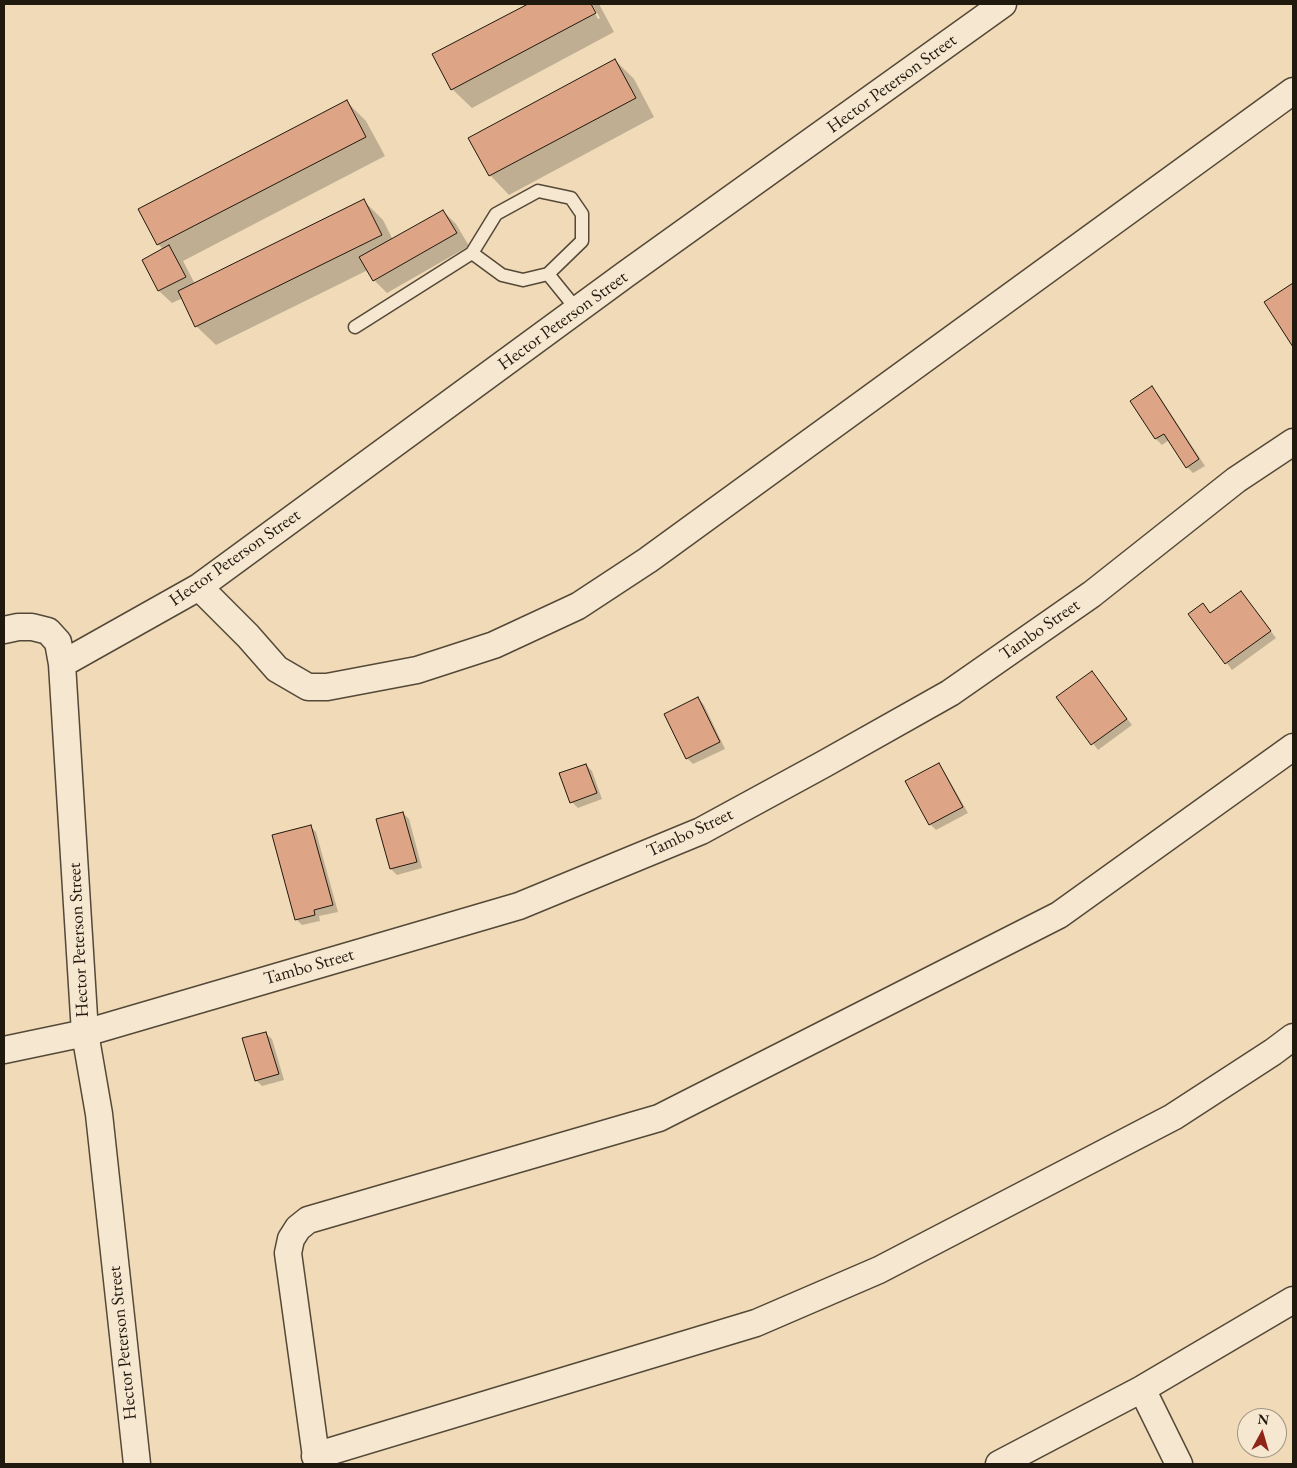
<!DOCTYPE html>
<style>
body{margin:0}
#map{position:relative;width:1297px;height:1468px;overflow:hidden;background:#f1dab7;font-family:"EB Garamond",serif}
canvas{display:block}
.frame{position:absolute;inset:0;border:5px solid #20190e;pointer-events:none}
.north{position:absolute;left:1237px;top:1408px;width:50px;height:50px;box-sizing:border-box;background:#f6e7d0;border:1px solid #a09582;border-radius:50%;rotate:6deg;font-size:14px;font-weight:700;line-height:20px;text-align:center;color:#20190e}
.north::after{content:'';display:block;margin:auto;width:18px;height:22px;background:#8f2418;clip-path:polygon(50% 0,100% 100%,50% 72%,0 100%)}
</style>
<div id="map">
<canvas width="1297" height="1468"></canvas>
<div class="frame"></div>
<div class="north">N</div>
</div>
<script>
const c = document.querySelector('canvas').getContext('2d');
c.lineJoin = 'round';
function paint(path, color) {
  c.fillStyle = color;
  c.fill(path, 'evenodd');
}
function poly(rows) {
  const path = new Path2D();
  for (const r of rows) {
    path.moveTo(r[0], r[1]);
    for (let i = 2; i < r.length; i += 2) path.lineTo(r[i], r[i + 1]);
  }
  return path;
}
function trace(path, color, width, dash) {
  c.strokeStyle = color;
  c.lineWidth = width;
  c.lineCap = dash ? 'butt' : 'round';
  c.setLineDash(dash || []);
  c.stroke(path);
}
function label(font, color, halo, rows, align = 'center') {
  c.font = font + ' "EB Garamond",serif';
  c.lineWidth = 4.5;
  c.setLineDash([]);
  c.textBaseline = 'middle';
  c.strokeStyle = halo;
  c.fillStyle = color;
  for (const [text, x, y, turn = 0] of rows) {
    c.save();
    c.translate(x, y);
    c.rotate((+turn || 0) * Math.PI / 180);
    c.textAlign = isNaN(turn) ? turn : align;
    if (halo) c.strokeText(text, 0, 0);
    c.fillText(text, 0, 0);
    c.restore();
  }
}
const shadow = poly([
 [530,4,590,4,598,19,600,18,592,4,599,4,614,32,472,108,452,89,434,55],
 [615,60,634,79,654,117,509,195,490,175],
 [347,102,366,121,385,156,183,261,195,284,364,201,383,220,393,240,443,211,456,224,469,246,387,293,374,280,368,270,216,345,196,326,183,298,172,303,159,291,164,250,158,244],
 [1293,285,1293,345,1266,303],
 [1152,388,1158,394,1205,466,1193,473,1187,467,1169,440,1162,445,1156,439,1132,401],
 [1241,592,1276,638,1232,670,1190,614,1203,605,1211,614],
 [1092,673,1132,725,1098,750,1058,698],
 [698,698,704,705,725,749,693,764,687,758],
 [586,765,592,771,602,799,578,808,572,802],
 [938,765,944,771,968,813,936,830,930,824],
 [403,813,409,819,422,868,397,875,391,869],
 [310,826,316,832,338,912,319,916,320,921,302,925,296,919],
 [265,1033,272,1039,284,1080,262,1086,256,1080]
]);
const building = poly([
 [528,4,591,4,596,13,451,90,432,54,528,4],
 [615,59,636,98,489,176,468,138,615,59],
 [347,100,366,137,157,245,138,209,347,100],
 [364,199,382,235,195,327,178,291,364,199],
 [443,210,457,233,373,281,359,257,443,210],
 [169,245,186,277,158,291,142,260,169,245],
 [1293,283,1293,347,1264,302,1293,283],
 [1152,386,1199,459,1186,468,1164,434,1155,439,1130,401,1152,386],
 [1241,591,1271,631,1225,664,1188,614,1203,603,1210,613,1241,591],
 [1092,671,1127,719,1091,745,1056,697,1092,671],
 [698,697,720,742,686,759,664,714,698,697],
 [939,763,963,807,929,825,905,781,939,763],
 [586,764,597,793,570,803,559,773,586,764],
 [403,812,417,862,390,869,376,819,403,812],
 [311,825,333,905,314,910,315,915,295,920,272,835,311,825],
 [266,1032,279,1074,255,1081,242,1038,266,1032]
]);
const service = poly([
 [472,253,502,275,523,280,548,274],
 [355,327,472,253,496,214,538,191,571,198,582,214,582,241,548,274,578,311]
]);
const minor = poly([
 [199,587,248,636,277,669,308,687,327,687,417,670,494,645,578,606,648,560,1293,91],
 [4,630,18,627,32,627,48,631,58,642,62,664,85,1033,99,1114,137,1464],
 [62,664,199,587,626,274,1003,4],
 [4,1050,85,1033,519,906,701,831,824,764,950,693,1092,594,1236,480,1293,442],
 [1142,1389,1179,1464],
 [315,1456,756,1323,879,1270,1173,1117,1273,1052,1293,1037],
 [317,1464,288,1253,291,1239,298,1228,308,1220,659,1118,1059,915,1293,747],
 [999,1464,1142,1389,1293,1300]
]);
const streetNames = [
 ["Hector Peterson Street",892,84,-36],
 ["Hector Peterson Street",563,321,-36],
 ["Hector Peterson Street",235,558,-35],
 ["Tambo Street",1040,630,-35],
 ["Tambo Street",690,833,-25],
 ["Hector Peterson Street",79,940,-93],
 ["Tambo Street",309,967,-16],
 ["Hector Peterson Street",123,1343,-96]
];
paint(shadow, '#0003');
paint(building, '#dda486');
trace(building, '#20190e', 1);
trace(service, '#544938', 15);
trace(minor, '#544938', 29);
trace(service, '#f6e7d0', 12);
trace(minor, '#f6e7d0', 26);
label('18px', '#20190e', '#f6e7d0', streetNames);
</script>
